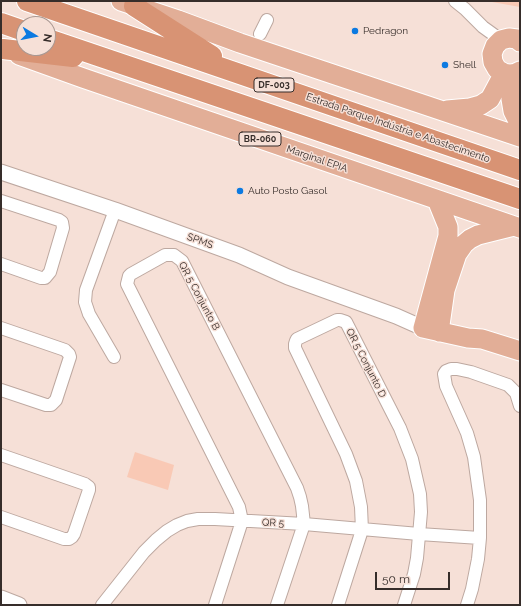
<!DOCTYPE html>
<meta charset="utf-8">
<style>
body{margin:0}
#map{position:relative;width:521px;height:606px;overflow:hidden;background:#f6e0d7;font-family:Raleway,sans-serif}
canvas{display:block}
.frame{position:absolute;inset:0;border:2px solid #362d2a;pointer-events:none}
.north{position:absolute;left:16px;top:16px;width:40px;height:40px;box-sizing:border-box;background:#f6e0d7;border:1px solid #a99892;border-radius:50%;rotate:100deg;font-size:11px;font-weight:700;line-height:16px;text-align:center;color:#362d2a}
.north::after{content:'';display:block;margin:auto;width:14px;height:18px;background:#0c7ae1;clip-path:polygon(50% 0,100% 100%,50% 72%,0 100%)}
.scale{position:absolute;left:375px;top:572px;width:75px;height:18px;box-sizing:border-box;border:2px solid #362d2a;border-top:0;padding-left:5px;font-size:12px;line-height:14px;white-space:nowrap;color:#362d2a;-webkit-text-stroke:3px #f6e0d7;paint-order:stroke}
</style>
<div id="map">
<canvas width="521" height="606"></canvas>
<div class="frame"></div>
<div class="north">N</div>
<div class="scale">50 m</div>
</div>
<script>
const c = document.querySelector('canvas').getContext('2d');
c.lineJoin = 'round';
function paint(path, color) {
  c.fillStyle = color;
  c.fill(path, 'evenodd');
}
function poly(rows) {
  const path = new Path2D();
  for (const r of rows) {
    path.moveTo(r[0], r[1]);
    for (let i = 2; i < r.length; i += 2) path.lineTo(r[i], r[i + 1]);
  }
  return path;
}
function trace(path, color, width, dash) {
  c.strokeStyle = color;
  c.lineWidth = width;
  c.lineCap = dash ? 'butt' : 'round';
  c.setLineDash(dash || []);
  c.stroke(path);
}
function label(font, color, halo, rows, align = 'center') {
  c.font = font + ' Raleway,sans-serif';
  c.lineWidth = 3;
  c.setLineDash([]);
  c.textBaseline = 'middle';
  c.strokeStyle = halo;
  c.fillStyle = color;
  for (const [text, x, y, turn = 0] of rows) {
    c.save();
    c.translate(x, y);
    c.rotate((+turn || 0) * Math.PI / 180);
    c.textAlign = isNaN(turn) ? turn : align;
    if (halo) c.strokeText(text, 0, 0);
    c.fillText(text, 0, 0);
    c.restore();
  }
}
const green = poly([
 [488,1,520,1,520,7,492,2],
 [135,452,174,465,168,490,127,477]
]);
const minor = poly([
 [455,1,465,9,483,27,501,40],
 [260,34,267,20],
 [1,201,59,220,62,222,63,228,50,272,45,278,41,278,1,264],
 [1,328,65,350,69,354,70,357,56,400,51,405,46,405,1,390],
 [114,357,89,314,85,302,86,290,115,210],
 [1,455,85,484,89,487,89,490,74,534,72,537,69,539,64,539,1,517],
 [102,605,144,552,156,540,167,531,177,525,187,521,198,519,215,519,304,524,419,534,480,538],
 [215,605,242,521,239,507,233,495,127,284,129,276,131,274,165,255,174,255,182,261,297,488,300,497,302,506,304,524,277,605],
 [338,605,362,530,361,507,356,481,346,454,295,348,295,344,296,341,297,339,337,320,340,320,346,322,400,428,412,459,420,494,421,512,417,558,414,574,404,605],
 [467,605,472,589,478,559,480,538,480,500,474,457,467,433,446,386,444,374,446,371,451,369,457,369,471,372,508,385,516,393,520,406]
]);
const tertiary = poly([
 [1,172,115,210,239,255,288,277,396,316,423,328],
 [1,598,19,605]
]);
const primary = poly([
 [121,1,178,20,240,43,428,106,520,137],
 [520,42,517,39,509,38,501,40,495,46,492,54,493,62,497,69,504,73,510,74,516,73,520,71],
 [19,55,83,78,520,228],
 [520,73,514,83,511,99,513,111,520,125],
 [447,110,470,108,481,105,490,99,504,73],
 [437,200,448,227,448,236,423,328,468,338,482,339,520,351],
 [439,332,445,290,457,254,464,244,470,239,478,235,514,226]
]);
const trunk = poly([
 [27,1,520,170],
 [134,6,212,56],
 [1,23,24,31],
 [48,39,520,199],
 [3,49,73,57]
]);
const markers = [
 [355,31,4,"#0c7ae1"],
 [445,65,4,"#0c7ae1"],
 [240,191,4,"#0c7ae1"]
];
const shields = [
 [274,85,40],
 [260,139,42]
];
const shieldNames = [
 ["DF-003",274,85],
 ["BR-060",260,139]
];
const poiNames = [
 ["Pedragon",363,31],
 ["Shell",453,65],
 ["Auto Posto Gasol",248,191]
];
const streetNames = [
 ["Estrada Parque Indústria e Abastecimento",398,128,19],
 ["Marginal EPIA",317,159,19],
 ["SPMS",200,241,20],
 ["QR 5 Conjunto B",199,296,62],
 ["QR 5 Conjunto D",366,363,63],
 ["QR 5",273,523,3]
];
paint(green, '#f9c9b5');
trace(minor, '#bda8a0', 14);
trace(tertiary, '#bda8a0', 17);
trace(primary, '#fff', 21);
trace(trunk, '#fff', 22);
trace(minor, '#fff', 12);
trace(tertiary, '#fff', 15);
trace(primary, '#e2ae97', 19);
trace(trunk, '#d89374', 20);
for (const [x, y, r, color] of markers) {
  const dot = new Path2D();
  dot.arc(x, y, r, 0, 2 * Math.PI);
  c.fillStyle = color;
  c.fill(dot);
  trace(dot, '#f6e0d7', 1.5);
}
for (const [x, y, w] of shields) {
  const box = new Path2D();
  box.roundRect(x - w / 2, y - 7, w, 14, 3);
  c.fillStyle = '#f6e0d7';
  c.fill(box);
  trace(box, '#362d2a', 1);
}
label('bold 9px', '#362d2a', null, shieldNames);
label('10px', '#362d2a', '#f6e0d7', poiNames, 'left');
label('10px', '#362d2a', '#f6e0d7', streetNames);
</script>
